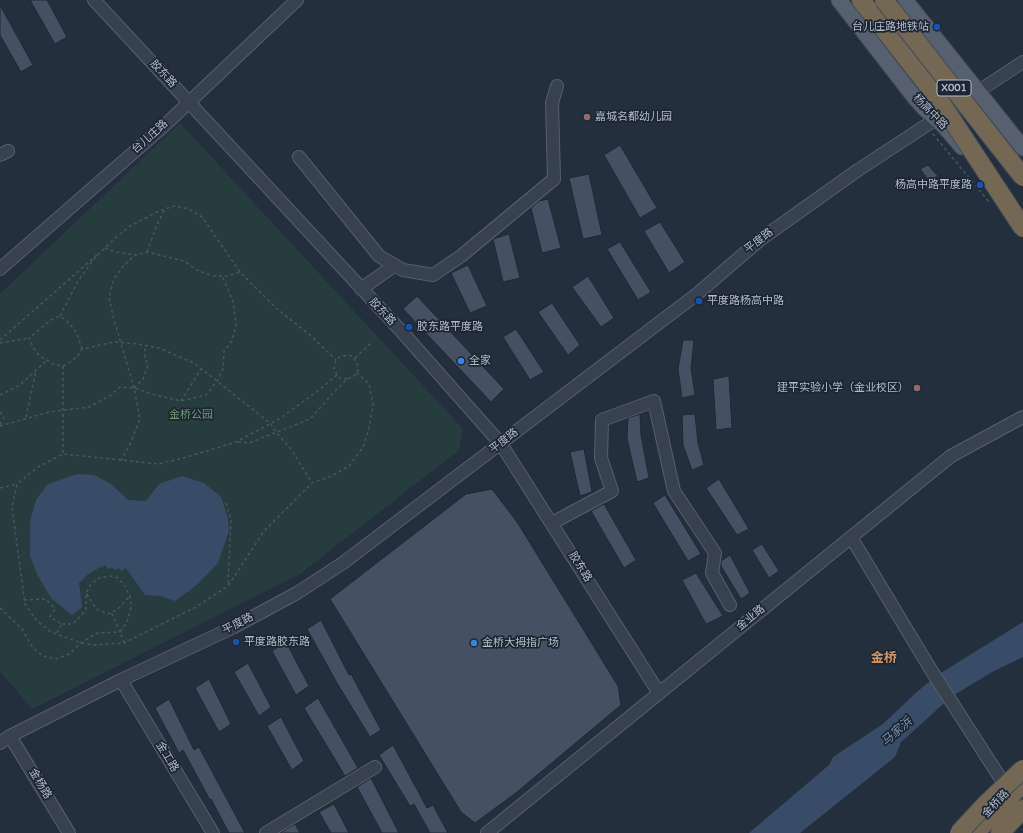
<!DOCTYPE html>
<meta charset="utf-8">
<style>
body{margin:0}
canvas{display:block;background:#242f3e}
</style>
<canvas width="1023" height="833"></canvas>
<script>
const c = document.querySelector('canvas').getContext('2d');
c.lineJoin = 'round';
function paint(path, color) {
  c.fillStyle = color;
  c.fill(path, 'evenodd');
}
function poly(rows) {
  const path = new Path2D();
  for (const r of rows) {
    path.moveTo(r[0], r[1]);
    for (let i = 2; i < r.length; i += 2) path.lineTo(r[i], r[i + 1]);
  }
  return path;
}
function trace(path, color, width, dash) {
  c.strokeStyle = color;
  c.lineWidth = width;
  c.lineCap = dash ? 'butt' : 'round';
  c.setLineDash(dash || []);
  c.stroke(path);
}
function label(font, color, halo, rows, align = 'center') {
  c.font = font + ' "Varela Round","Noto Sans SC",sans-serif';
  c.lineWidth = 3.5;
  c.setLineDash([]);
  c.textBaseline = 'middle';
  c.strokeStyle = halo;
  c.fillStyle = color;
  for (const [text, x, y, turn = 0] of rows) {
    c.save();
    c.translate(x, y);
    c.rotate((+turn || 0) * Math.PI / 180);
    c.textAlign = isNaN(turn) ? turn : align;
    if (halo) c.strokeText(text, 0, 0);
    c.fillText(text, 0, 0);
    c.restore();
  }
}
const green = poly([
 [180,123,463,429,459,450,300,574,32,709,0,671,0,294]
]);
const water = poly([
 [77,474,94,475,111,484,128,500,146,501,159,484,182,476,204,483,221,497,228,518,229,531,218,563,198,584,175,601,161,596,145,595,126,568,121,571,119,568,115,570,112,567,108,569,105,565,101,568,100,567,87,575,79,583,82,607,72,615,51,598,37,574,30,556,30,521,36,500,48,484],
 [1023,622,1023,657,992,672,951,697,901,742,895,757,800,833,749,833,829,765,833,757,883,724,918,691,936,676]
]);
const building = poly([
 [30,0,47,0,67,37,55,44,30,0],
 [0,5,33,65,21,72,0,35,0,5],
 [620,145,657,208,640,218,604,155,620,145],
 [928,165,938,176,929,181,920,169,928,165],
 [589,174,602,235,583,239,569,178,589,174],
 [548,199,561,248,542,253,531,208,539,201,548,199],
 [660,222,685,262,669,273,644,231,660,222],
 [509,234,520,278,503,282,493,239,509,234],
 [620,242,651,292,638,300,607,249,620,242],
 [468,265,487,306,470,313,451,273,468,265],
 [588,276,614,318,601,327,572,287,588,276],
 [417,296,504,389,491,402,403,309,417,296],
 [552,303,580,345,568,355,538,312,552,303],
 [516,329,544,372,530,380,503,337,516,329],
 [683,340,694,340,691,368,695,395,682,398,678,369,683,340],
 [729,376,732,428,716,430,713,379,729,376],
 [640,414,641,435,649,478,637,482,627,438,628,418,640,414],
 [695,414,698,443,704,465,692,470,683,445,682,415,695,414],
 [584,449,592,492,580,496,570,452,584,449],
 [719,479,749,529,737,535,706,488,719,479],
 [492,489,517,522,618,686,621,705,517,792,475,823,461,812,330,599,466,494,492,489],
 [665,495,701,554,688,561,653,503,665,495],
 [604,504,636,560,624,568,591,511,604,504],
 [762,544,779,571,769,578,752,550,762,544],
 [730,555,750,593,741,599,721,566,721,561,730,555],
 [696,573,723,616,706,624,682,580,696,573],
 [321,620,349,675,351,674,381,730,370,737,337,683,307,629,321,620],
 [286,642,309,686,296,695,272,651,286,642],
 [248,663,271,707,259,716,234,672,248,663],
 [209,679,231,724,219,732,195,688,209,679],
 [318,698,358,768,345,776,304,708,318,698],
 [169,699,194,750,199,747,245,833,229,833,211,799,210,800,183,750,179,753,155,708,169,699],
 [281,717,304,761,292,770,267,726,281,717],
 [393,745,427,808,433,805,448,833,430,833,414,804,410,806,379,755,393,745],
 [371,778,399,833,382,833,357,787,371,778],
 [334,804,349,833,331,833,319,812,334,804],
 [295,824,300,833,280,833,295,824]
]);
const path = poly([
 [933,134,989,202],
 [105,248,116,252,136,255,147,252,168,257,184,261,197,270,213,276,227,276,240,272],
 [147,252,156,227,165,209],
 [60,316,78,281,94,259,114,239,130,226,159,211,174,206,189,209,202,217,240,272,276,308,310,335,336,360],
 [0,340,98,254],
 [0,343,29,338],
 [82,349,77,334,74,329,67,321,60,316,51,320,29,338,34,349,40,356,53,364,63,366,69,363,77,357,82,349,114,342,138,344,159,348,194,363,270,423,276,432,291,449,312,483],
 [355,358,372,342],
 [63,366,63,454],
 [337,375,318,391,279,419,236,442,187,457,159,464,63,454,38,467,17,484,12,507,25,604,37,621,51,632,81,643,93,645,124,643,196,607,228,586,264,531,312,483,332,476,350,465,363,447,369,428,373,405,369,384,357,373],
 [134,388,143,379,148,365,145,358,145,346],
 [0,395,20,385,46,361],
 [181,401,201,369],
 [0,412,4,417,0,425],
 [26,417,36,370],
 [0,426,49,412,89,407,111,395,120,387,134,388,155,395,181,401,206,395,217,381,223,369,224,351,232,341,236,325,233,301,222,276],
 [238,442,249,443,310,419,335,391,347,379,354,376,357,373,358,369,357,362,352,356,347,355,339,357,336,360,334,368,337,375,340,378,347,379],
 [121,461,131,442,140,419,134,388,113,316,109,297,114,279,124,265,135,255],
 [0,488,17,484],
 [226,503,231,520,228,584],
 [87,594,96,609,108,614,118,609,130,596],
 [24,600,46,599,55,609,50,617,62,624,56,634],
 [0,608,22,629,33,648,43,656,56,659,69,654,81,643,97,633,120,632,111,612],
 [62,624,73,624,86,610,86,593,91,584,99,578,110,576,118,578,125,586,130,596,131,608,127,622,120,632,124,642]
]);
const minor = poly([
 [94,0,402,332,501,444,659,693],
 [0,155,8,151],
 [299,157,379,256,403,270,433,275,461,256,554,179,552,103,557,86],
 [0,269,165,125,297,0],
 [361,289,395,265],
 [552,523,612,491,601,458,602,420,654,401,674,491,715,553,712,573,730,605],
 [851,537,931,670,1008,790],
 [121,680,213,833],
 [10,736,69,833],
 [0,743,10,736,121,680,234,627,297,593,343,563,697,294,761,239,858,170,1023,62],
 [266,833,375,767],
 [487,833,951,456,1023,417]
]);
const major = poly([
 [839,0,915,98,925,109,944,126,962,147],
 [905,0,1023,148]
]);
const highway = poly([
 [861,0,937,97],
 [975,833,1023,783],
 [1000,833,1023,809]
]);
const highwayBridge = poly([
 [884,0,1023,177],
 [937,97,1023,228],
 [959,833,985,805,1023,769]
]);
const markers = [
 [937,27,4,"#1a4fb4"],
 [587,117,4,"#8d6e63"],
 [980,185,4,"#1a4fb4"],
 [699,301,4,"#1a4fb4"],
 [409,327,4,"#1a4fb4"],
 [461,361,4,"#3f7fe0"],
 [917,388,4,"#8d6e63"],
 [236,642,4,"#1a4fb4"],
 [474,643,4,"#3f7fe0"]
];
const shields = [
 [954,88,34]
];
const shieldNames = [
 ["X001",954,88]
];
const poiNames = [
 ["台儿庄路地铁站",929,27,"right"],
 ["嘉城名都幼儿园",595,117],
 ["杨高中路平度路",972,185,"right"],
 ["平度路杨高中路",707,301],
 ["胶东路平度路",417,327],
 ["全家",469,361],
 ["建平实验小学（金业校区）",909,388,"right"],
 ["平度路胶东路",244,642],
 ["金桥大拇指广场",482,643]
];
const streetNames = [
 ["胶东路",163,74,47],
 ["杨高中路",930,112,46],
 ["台儿庄路",150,137,-42],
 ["平度路",759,241,-38],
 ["胶东路",382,312,47],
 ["平度路",504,441,-38],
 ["胶东路",580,567,58],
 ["金业路",751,618,-39],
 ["平度路",238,624,-27],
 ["金工路",167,757,59],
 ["金杨路",40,784,59],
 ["金桥路",996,804,-47]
];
const parkNames = [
 ["金桥公园",191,415]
];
const waterNames = [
 ["马家浜",897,732,-41]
];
const quarterNames = [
 ["金桥",884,659]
];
paint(green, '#263c3f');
paint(water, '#394c67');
paint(building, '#455162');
trace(building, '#1f2835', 1);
trace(minor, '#565f6c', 14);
trace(major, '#414a57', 17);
trace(highway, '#434c59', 20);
trace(path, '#44595c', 1.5, [3, 3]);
trace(minor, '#38414e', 12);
trace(major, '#56606e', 15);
trace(highway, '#746855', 18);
trace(highwayBridge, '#434c59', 20, []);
trace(highwayBridge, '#746855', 18);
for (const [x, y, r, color] of markers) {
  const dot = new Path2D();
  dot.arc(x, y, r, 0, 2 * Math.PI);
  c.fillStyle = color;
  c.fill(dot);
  trace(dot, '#1d2633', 1.5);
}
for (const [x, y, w] of shields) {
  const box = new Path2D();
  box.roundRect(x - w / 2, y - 8, w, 16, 3);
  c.fillStyle = '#1d2633';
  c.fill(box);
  trace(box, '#b4bcc9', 1);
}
label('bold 10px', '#b4bcc9', null, shieldNames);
label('11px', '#b4bcc9', '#1d2633', poiNames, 'left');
label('11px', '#b4bcc9', '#1d2633', streetNames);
label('11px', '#6b9a76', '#1d2633', parkNames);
label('italic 12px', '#7c92b1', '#1d2633', waterNames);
label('bold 13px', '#d59563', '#1d2633', quarterNames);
</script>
